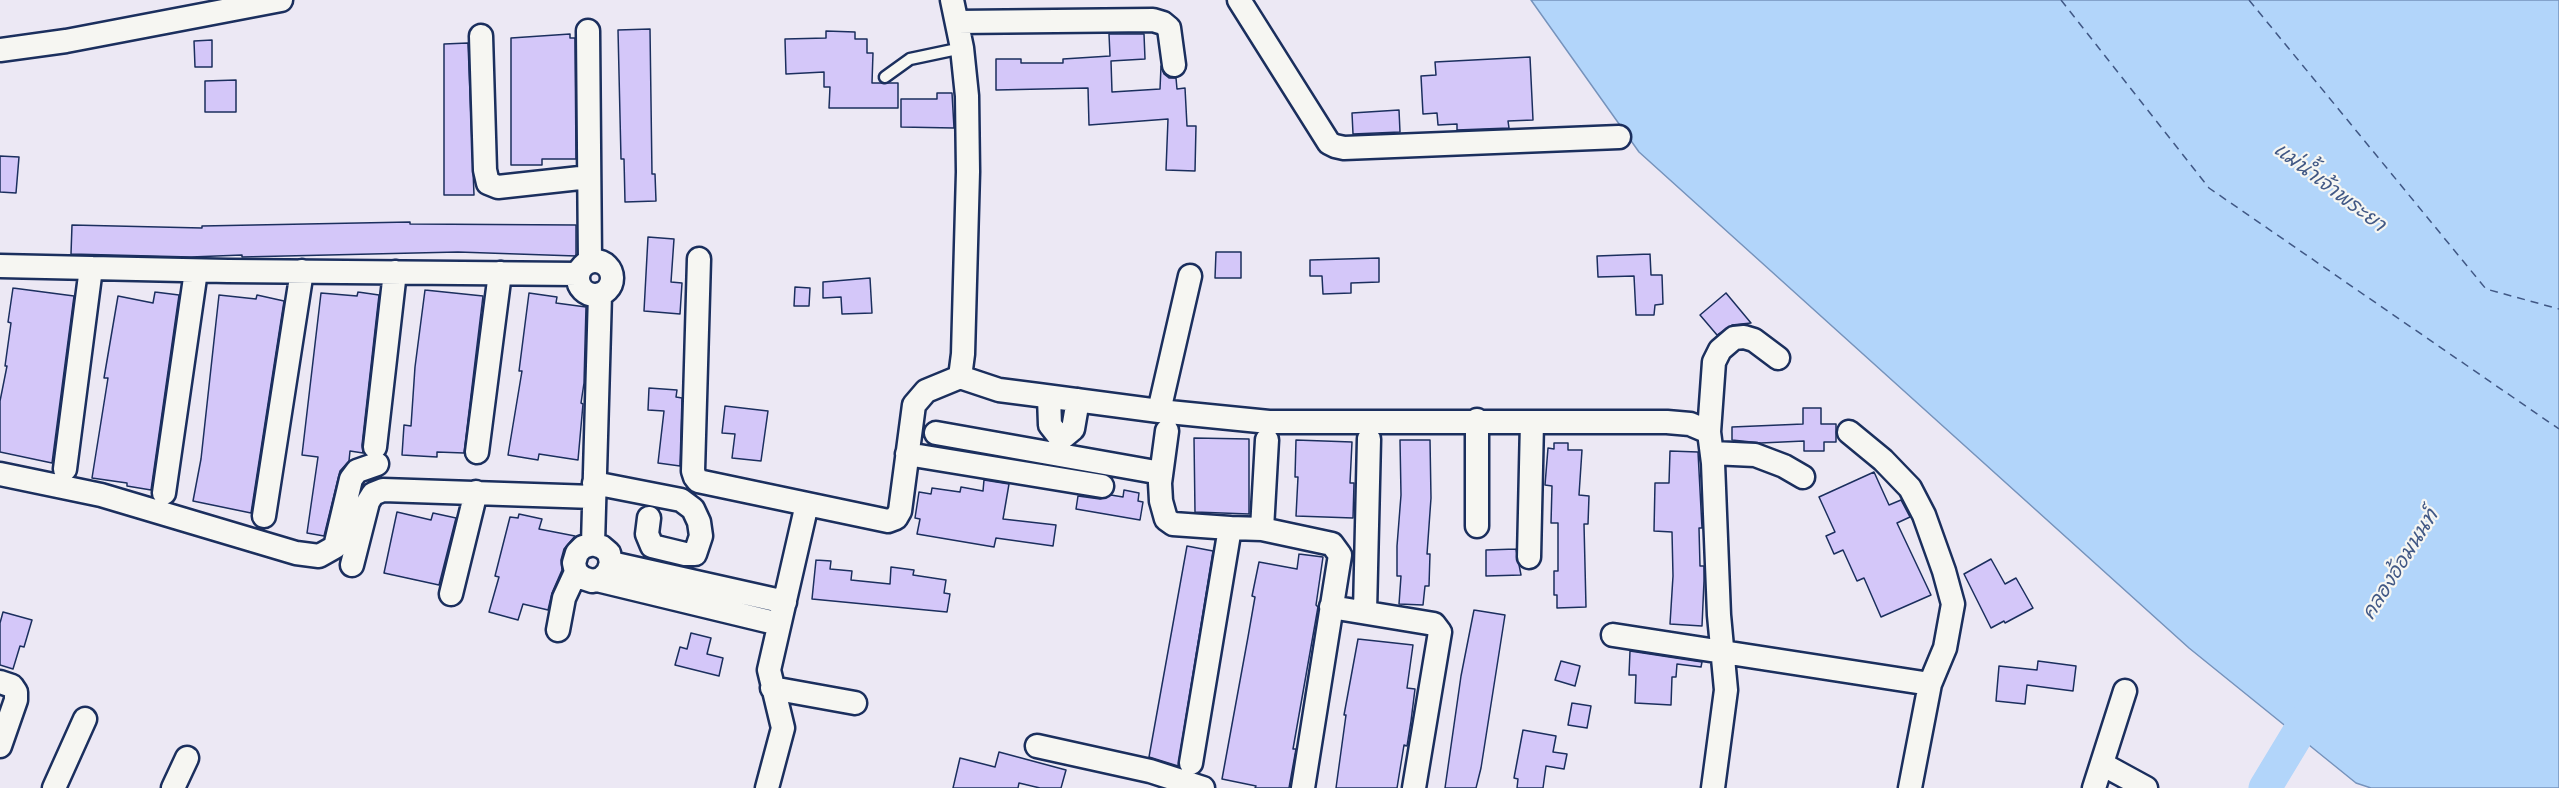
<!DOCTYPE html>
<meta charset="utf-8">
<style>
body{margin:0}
canvas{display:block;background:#ece8f4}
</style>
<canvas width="2559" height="788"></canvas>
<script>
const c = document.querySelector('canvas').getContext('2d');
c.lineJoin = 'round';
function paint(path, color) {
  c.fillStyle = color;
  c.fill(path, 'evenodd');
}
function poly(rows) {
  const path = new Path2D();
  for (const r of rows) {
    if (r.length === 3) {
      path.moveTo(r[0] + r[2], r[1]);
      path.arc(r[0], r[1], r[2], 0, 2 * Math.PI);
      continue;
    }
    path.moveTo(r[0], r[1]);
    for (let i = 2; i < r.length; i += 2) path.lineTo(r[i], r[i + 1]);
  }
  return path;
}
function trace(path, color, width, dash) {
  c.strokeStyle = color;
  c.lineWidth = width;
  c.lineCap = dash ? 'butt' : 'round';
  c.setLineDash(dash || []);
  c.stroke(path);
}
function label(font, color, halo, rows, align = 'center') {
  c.font = font + ' "Balsamiq Sans","Playpen Sans Thai",sans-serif';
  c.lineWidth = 4.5;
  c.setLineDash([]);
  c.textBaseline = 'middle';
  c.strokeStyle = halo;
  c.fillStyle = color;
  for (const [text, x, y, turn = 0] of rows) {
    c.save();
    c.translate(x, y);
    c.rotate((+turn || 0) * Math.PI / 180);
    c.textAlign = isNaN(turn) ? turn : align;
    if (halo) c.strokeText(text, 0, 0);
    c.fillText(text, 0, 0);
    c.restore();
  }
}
const water = poly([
 [1531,0,2559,0,2559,788,2371,788,2356,783,2189,648,1639,152,1531,0]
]);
const river = poly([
 [2265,788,2320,697]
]);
const ferry = poly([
 [2061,0,2209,188,2559,429],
 [2249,0,2486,289,2559,309]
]);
const building = poly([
 [650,29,652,174,655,174,656,201,625,202,624,159,621,159,618,30,650,29],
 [826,31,855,32,855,39,867,39,867,53,873,53,872,83,898,83,898,108,829,108,830,87,824,87,824,72,786,74,785,39,826,38,826,31],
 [570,34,570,38,575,38,576,159,542,159,542,165,511,165,511,38,570,34],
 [1109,34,1144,34,1145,59,1111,61,1112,92,1160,89,1161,66,1164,74,1169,78,1176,78,1177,89,1185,88,1187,126,1196,126,1195,171,1166,170,1168,119,1089,125,1088,88,996,90,996,59,1021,59,1021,63,1063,63,1063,59,1110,56,1109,34],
 [212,40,212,67,195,67,194,41,212,40],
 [468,43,474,195,444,195,444,44,468,43],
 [1530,57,1533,120,1508,121,1509,128,1457,130,1457,124,1438,125,1437,113,1423,114,1421,76,1436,75,1435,62,1530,57],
 [236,80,236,112,205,112,205,81,236,80],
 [937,93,952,93,954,128,901,127,901,99,937,99,937,93],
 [1399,110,1400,132,1353,134,1352,113,1399,110],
 [0,156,19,157,16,193,0,192,0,156],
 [410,222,410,224,576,225,576,256,458,252,242,257,242,255,191,257,71,254,72,225,202,228,202,226,410,222],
 [648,237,674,239,671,282,682,283,680,314,644,311,648,237],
 [1216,252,1241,252,1241,278,1215,278,1216,252],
 [1650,254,1651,275,1662,275,1663,304,1655,305,1654,315,1636,315,1634,276,1598,277,1597,256,1650,254],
 [1379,258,1379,282,1351,283,1351,293,1323,294,1322,276,1310,276,1310,260,1379,258],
 [870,278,872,313,842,314,841,297,823,298,823,282,870,278],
 [795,287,810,288,809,306,794,306,795,287],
 [13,288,74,296,52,463,0,452,0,401,7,366,5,366,11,323,8,322,13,288],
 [425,290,483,296,464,453,437,452,437,457,402,455,404,425,411,426,415,367,425,290],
 [155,292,179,295,151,490,127,486,127,483,92,478,108,378,104,378,118,296,153,303,155,292],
 [358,292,379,295,362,445,363,453,350,451,349,461,340,471,324,536,307,533,318,457,302,455,321,293,357,296,358,292],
 [529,293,557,297,556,303,586,307,584,383,581,403,583,404,578,460,539,454,538,460,508,455,522,371,519,371,529,293],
 [1726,293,1751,323,1732,325,1717,335,1700,315,1726,293],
 [219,295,256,299,257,295,284,301,251,513,193,501,201,459,219,295],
 [649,388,677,390,676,397,682,398,680,466,658,463,664,411,648,410,649,388],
 [725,406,768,411,761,461,732,458,735,434,722,433,725,406],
 [1803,408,1821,408,1821,424,1836,424,1836,442,1824,442,1824,451,1804,451,1804,441,1761,443,1732,440,1732,427,1803,424,1803,408],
 [1194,438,1249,439,1249,514,1195,512,1194,438],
 [1296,440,1352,442,1350,483,1354,483,1353,518,1296,516,1298,477,1295,477,1296,440],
 [1400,440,1430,440,1431,498,1427,554,1430,554,1429,586,1425,586,1423,605,1399,604,1401,576,1397,576,1397,546,1401,495,1400,440],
 [1554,443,1568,443,1568,450,1582,450,1579,495,1589,496,1588,524,1584,524,1586,607,1557,608,1557,595,1554,595,1554,571,1558,571,1558,523,1551,523,1552,486,1545,485,1548,448,1554,449,1554,443],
 [1670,451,1698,452,1702,528,1699,528,1700,566,1704,566,1704,581,1702,626,1670,624,1673,576,1672,532,1654,531,1655,483,1669,483,1670,451],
 [1874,472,1889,505,1901,500,1910,517,1897,523,1931,595,1881,617,1864,578,1857,581,1843,550,1834,554,1826,536,1835,532,1819,497,1874,472],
 [984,480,1009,484,1003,519,1056,525,1053,546,996,538,994,547,917,534,920,519,915,518,919,492,931,494,932,488,960,492,961,487,983,491,984,480],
 [1124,490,1139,493,1138,501,1143,502,1140,520,1076,509,1078,496,1100,499,1111,495,1123,497,1124,490],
 [397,512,431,520,433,513,456,518,439,585,384,573,397,512],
 [519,514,542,519,539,529,575,536,564,549,561,560,562,570,552,593,548,610,523,604,518,620,489,612,499,577,495,576,510,517,518,518,519,514],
 [1187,546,1213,551,1178,766,1149,757,1187,546],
 [1516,549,1521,575,1486,576,1486,550,1516,549],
 [1299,554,1323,557,1316,605,1318,607,1293,749,1296,749,1289,788,1255,788,1256,786,1222,779,1248,637,1255,597,1252,596,1259,562,1297,569,1299,554],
 [1991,559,2005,584,2016,578,2033,608,2005,623,2004,621,1991,628,1964,574,1991,559],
 [816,560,831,561,830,569,852,571,851,580,890,584,891,567,914,570,913,575,946,580,944,593,950,594,947,612,812,599,816,560],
 [1474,610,1505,615,1481,768,1476,788,1445,788,1461,676,1474,610],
 [3,612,32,620,24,647,20,646,13,669,0,665,0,623,3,612],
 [691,633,711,638,707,654,723,658,719,676,675,665,680,647,687,649,691,633],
 [1358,639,1413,645,1407,688,1415,689,1411,721,1407,746,1404,745,1397,788,1336,788,1346,715,1344,715,1358,639],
 [1630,651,1702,662,1701,667,1677,664,1676,677,1672,677,1671,705,1635,703,1636,675,1629,675,1630,651],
 [1561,661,1580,666,1575,686,1555,680,1561,661],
 [2038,661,2076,666,2073,691,2027,685,2025,704,1996,701,1999,666,2037,670,2038,661],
 [1572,703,1591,706,1587,728,1568,725,1572,703],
 [1523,730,1556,736,1553,752,1567,754,1564,769,1546,766,1543,788,1517,788,1518,779,1514,778,1523,730],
 [999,752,1066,770,1061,788,1040,788,1019,783,1018,788,953,788,960,758,995,767,999,752]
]);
const service = poly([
 [885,77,910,59,962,48]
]);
const minor = poly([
 [952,0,962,48,967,96,968,172,963,354,960,377],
 [1239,0,1329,143,1335,146,1344,148,1619,137],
 [957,22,1153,20,1163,23,1169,28,1174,65],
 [588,31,590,261],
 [481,36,485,170,488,183,498,187,589,177],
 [0,50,66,41,281,0],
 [699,259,693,471,695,477,698,481,888,521,896,518,900,511,914,405,926,391,960,377,999,390,1038,395,1159,411,1269,422,1667,422,1690,424,1709,432],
 [595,278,17],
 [0,266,228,271,578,274],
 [1049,397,1050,425,1061,439,1073,429,1078,400],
 [1159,411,1190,276],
 [1477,420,1477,526],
 [1167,431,1160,483,1161,501,1166,519,1173,524,1230,528],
 [936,433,1161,473],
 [375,447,395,272],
 [477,452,500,273],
 [1712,453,1755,455,1784,466,1803,477],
 [907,454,1102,486],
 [65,469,91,268],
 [0,474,101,495,296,553,319,556,335,547,351,479,357,471,377,464],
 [594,483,681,500,693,509,699,522,701,536,695,554,685,554,652,546,647,534,649,518],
 [164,493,196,271],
 [264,516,302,271],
 [1262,529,1332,544,1340,555,1303,788],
 [593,544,600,294],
 [1529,557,1532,422],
 [611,563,785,602],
 [352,565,368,502,373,494,383,490,594,497],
 [597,580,779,624],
 [451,594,476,492],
 [1331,607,1434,624,1440,632,1414,788],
 [1365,612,1369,439],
 [558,630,564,598,576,572,574,563,577,553,583,547,593,544,602,547,609,553,611,563,608,572,601,579,592,581,583,578,576,572],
 [1613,635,1930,684,1945,648,1953,604,1944,571,1924,515,1910,488,1883,460,1849,432],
 [0,682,12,686,16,692,16,700,0,746],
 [772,688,855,703],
 [1037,746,1150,771,1203,788],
 [1191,763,1230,528,1262,529,1267,440],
 [2102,764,2146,788],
 [54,788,85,719],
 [173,788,187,758],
 [767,788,783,728,769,670,807,504],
 [1713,788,1726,690,1719,615,1713,463,1709,432,1714,362,1720,350,1734,338,1744,337,1754,340,1778,358],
 [1910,788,1930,684],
 [2094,788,2125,691]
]);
const waterNames = [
 ["แม่น้ำเจ้าพระยา",2329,188,37],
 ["คลองอ้อมนนท์",2401,565,-58]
];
paint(water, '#b2d5fa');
trace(water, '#7693bc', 1.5);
trace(river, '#b2d5fa', 33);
trace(ferry, '#415885', 1.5, [8, 6]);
paint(building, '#d4c7f9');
trace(building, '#1b2f5e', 1.5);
trace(service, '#1b2f5e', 15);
trace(minor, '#1b2f5e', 27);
trace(service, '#f6f6f2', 10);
trace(minor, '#f6f6f2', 22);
label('italic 20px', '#415885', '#f6f6f2', waterNames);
</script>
